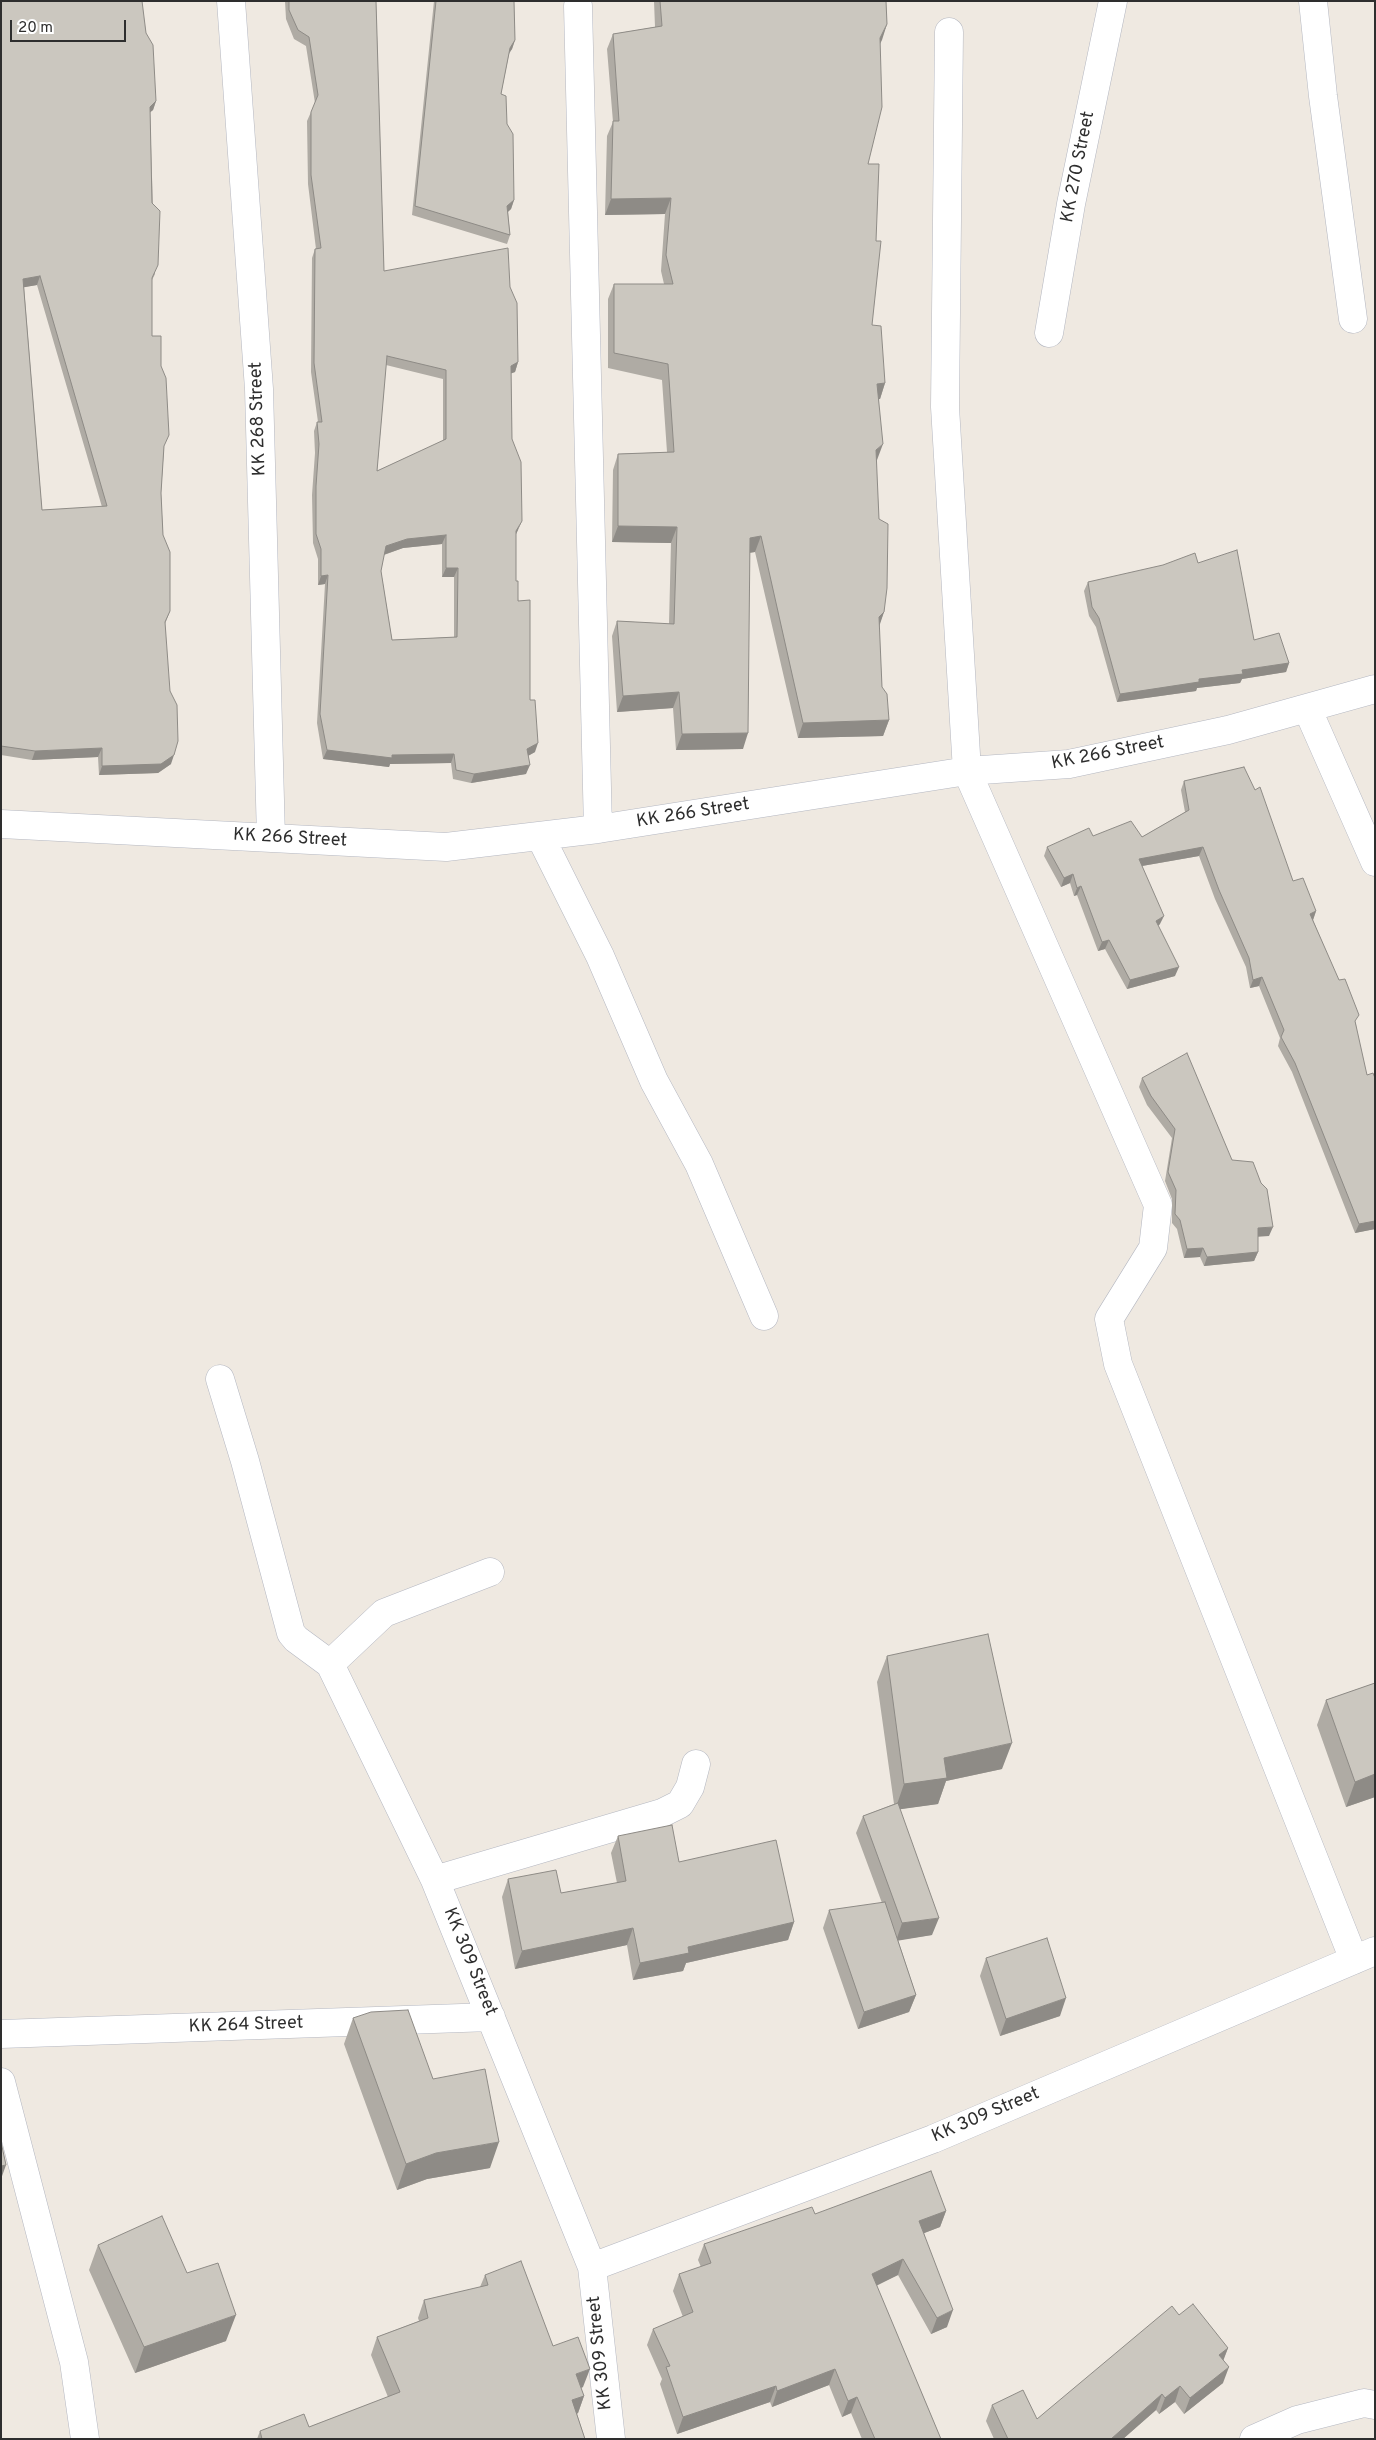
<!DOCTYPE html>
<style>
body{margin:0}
#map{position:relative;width:1376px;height:2440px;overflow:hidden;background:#efe9e1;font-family:Overpass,sans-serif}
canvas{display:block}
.frame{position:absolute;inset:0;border:2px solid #2e2e2e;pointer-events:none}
.scale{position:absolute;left:10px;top:20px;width:116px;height:22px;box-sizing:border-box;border:2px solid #2e2e2e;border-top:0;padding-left:6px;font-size:15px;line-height:18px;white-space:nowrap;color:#2e2e2e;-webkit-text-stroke:4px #fff;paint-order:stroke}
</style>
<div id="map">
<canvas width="1376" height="2440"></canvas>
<div class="frame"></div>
<div class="scale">20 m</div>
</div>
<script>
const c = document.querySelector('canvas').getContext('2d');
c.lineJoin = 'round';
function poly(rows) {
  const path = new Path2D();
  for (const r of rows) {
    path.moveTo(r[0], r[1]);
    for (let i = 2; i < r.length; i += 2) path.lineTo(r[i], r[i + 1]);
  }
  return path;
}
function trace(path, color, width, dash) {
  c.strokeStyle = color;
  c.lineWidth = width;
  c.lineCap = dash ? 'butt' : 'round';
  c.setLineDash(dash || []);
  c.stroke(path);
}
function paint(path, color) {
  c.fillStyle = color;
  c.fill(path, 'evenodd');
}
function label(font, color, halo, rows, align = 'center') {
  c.font = font + ' Overpass,sans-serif';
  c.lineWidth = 4.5;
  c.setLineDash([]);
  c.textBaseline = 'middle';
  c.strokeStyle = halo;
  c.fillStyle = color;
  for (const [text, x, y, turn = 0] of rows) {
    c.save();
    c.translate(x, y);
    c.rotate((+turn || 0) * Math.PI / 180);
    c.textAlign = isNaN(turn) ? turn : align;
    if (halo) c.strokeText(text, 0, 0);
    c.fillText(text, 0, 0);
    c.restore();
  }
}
const minor = poly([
 [231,1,259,389,271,838],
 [1313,1,1323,96,1353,319],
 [578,6,598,829],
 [949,32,945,407,967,771,1158,1205,1153,1248,1109,1319,1118,1364,1354,1960],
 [1049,333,1071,204,1113,1],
 [1307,708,1375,862],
 [1,824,446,847,598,829,967,771,1069,764,1228,730,1375,689],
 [540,836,600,956,654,1081,699,1164,764,1316],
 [220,1379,245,1461,291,1633,296,1639,330,1664,384,1613,490,1572],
 [330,1664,435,1880,592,2267,933,2139,1375,1951],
 [435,1880,662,1813,680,1804,690,1787,696,1764],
 [1,2034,491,2017],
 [1,2082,74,2362,85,2439],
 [592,2267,611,2439],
 [1254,2439,1297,2420,1364,2403,1375,2405]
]);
const wall = poly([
 [1,1,156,101,153,110,150,112,155,274,152,280,152,336,161,366,164,448,161,493,163,535,170,611,165,624,171,764,158,773,99,775,98,757,32,760,1,755],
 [37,285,102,507,42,510,24,287],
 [285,1,376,1,384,271,510,287,518,362,515,372,511,373,512,439,518,530,516,534,516,581,530,700,535,752,528,756,526,774,471,783,453,779,451,763,390,764,389,767,323,759,317,723,325,584,318,585,318,559,313,543,312,495,315,453,314,431,317,422,318,422,311,372,312,258,315,249,316,249,308,184,307,121,315,103,306,46,294,39,286,19],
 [386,365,443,379,443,441,377,471],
 [442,544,442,577,454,577,454,637,392,640,381,571,384,555,403,548],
 [434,1,514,1,515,40,512,49,509,54,501,94,507,124,514,200,511,209,508,212,510,235,507,244,412,215],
 [654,1,886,1,887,24,880,43,868,164,872,325,885,383,880,399,879,399,877,460,876,461,884,612,879,625,882,687,889,720,883,736,798,738,755,552,750,553,743,749,676,750,673,708,617,712,612,636,617,621,669,624,671,543,612,542,613,470,618,454,667,452,662,380,608,368,608,299,614,284,664,284,661,271,665,214,605,215,607,136,613,122,607,49,613,34,655,27],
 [1198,563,1254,640,1289,663,1286,672,1242,679,1240,683,1197,688,1196,691,1117,702,1096,627,1089,616,1084,591,1088,582],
 [1184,781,1293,881,1316,911,1313,920,1356,1024,1375,1229,1355,1233,1292,1072,1278,1046,1280,1038,1259,986,1250,988,1246,967,1215,899,1199,856,1142,866,1160,924,1158,926,1175,976,1127,989,1105,949,1098,951,1077,895,1074,896,1070,883,1061,887,1044,856,1047,847,1093,836,1142,837,1185,812,1181,790],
 [1142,1078,1232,1160,1269,1236,1258,1236,1258,1252,1254,1261,1204,1266,1200,1257,1184,1258,1177,1229,1172,1223,1172,1199,1165,1181,1172,1138,1147,1105,1139,1087],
 [887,1656,1002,1769,946,1781,938,1804,900,1809,932,1935,898,1940,916,1995,909,2012,858,2029,823,1928,829,1910,882,1903,856,1833,863,1816,894,1804,877,1682],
 [1375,1683,1375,1797,1346,1807,1317,1725,1326,1700],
 [618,1836,679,1862,794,1922,788,1940,686,1963,683,1971,633,1980,627,1945,515,1969,502,1897,508,1879,561,1893,617,1883,611,1853],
 [986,1958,1060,2016,1000,2036,980,1976],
 [353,2018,433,2079,490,2168,427,2179,397,2190,344,2044],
 [946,2211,940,2227,924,2233,947,2327,931,2334,898,2275,876,2285,941,2439,862,2439,851,2413,842,2417,829,2385,772,2407,770,2402,677,2434,660,2384,662,2379,647,2345,653,2329,683,2317,673,2291,679,2274,701,2267,698,2260,704,2244,815,2214],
 [98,2245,226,2341,135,2373,89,2270],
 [485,2275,553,2346,583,2387,581,2388,584,2396,578,2413,577,2414,585,2439,257,2439,260,2431,309,2427,388,2397,371,2355,377,2337,419,2321,418,2318,424,2300,480,2287],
 [1179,2315,1228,2348,1223,2360,1223,2383,1184,2414,1175,2402,1159,2414,1156,2410,1123,2439,994,2439,986,2421,992,2405,1037,2419]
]);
const shadedWall = poly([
 [887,24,882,40,875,54,880,38],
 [515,40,512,49,506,57,510,48],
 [156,101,153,110,147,115,150,107],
 [671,198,665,214,605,215,611,199],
 [514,200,511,209,504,215,507,206],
 [40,276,37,285,20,288,23,279],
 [518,362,515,372,507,375,511,366],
 [885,383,880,399,872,400,877,384],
 [883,444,877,460,870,466,876,450],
 [522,521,518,530,513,540,516,531],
 [618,526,677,527,671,543,612,542],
 [446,535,442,544,403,548,383,555,386,546,407,539],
 [761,536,755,552,745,553,750,538],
 [446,568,458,568,454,577,442,577],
 [328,575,325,584,318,585,321,576],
 [884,612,879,627,879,617],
 [1289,663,1286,672,1242,679,1240,683,1197,688,1196,691,1117,702,1120,694,1199,679,1242,670],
 [679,692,673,708,617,712,623,696],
 [889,720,883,736,798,738,803,723],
 [748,733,743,749,676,750,682,734],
 [538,743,535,752,524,758,527,749],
 [102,748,98,757,32,760,35,751],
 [327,750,392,755,454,754,451,763,390,764,389,767,323,759],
 [174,755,171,764,158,773,99,775,102,766],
 [530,765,526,774,471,783,474,774],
 [1203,847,1199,856,1136,867,1139,859],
 [1073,874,1070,883,1061,887,1064,878],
 [1081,886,1077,895,1074,896,1077,888],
 [1316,911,1313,920,1307,923,1310,914],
 [1164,916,1160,924,1153,930,1156,921],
 [1109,940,1105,949,1098,951,1102,942],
 [1179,967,1175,976,1127,989,1130,980],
 [1262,977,1259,986,1250,988,1253,980],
 [1375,1221,1375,1229,1355,1233,1359,1224],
 [1273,1227,1269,1236,1254,1237,1258,1228],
 [1203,1248,1200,1257,1184,1258,1187,1249],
 [1258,1252,1254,1261,1204,1266,1207,1257],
 [1012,1743,1002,1769,946,1781,938,1804,895,1810,904,1784,944,1758],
 [1375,1774,1375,1797,1346,1807,1355,1782],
 [939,1918,932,1935,896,1941,902,1923],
 [794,1922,788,1940,686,1963,683,1971,633,1980,640,1963,688,1947],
 [633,1928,627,1945,515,1969,522,1951],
 [916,1995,909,2012,858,2029,864,2012],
 [1066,1998,1060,2016,1000,2036,1006,2019],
 [499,2142,490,2168,427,2179,397,2190,406,2164,436,2153],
 [6,2165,1,2179,1,2166],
 [946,2211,940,2227,914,2237,919,2221],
 [903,2259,898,2275,866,2291,872,2274],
 [953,2310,947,2327,931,2334,937,2318],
 [236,2315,226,2341,135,2373,144,2347],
 [1228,2348,1222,2364,1219,2355],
 [1229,2367,1223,2383,1184,2414,1190,2398],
 [590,2369,583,2387,570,2392,576,2374],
 [835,2369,829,2385,772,2407,777,2391],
 [776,2386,770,2402,677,2434,683,2417],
 [1180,2386,1175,2402,1159,2414,1165,2398],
 [1162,2394,1156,2410,1123,2439,1111,2439],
 [584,2396,578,2413,566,2418,572,2400],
 [857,2397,851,2413,842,2417,848,2401]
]);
const building = poly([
 [1,1,142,1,146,33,153,45,156,101,150,107,152,203,160,211,158,265,152,278,152,336,161,336,161,366,166,378,169,435,164,446,161,493,163,535,170,552,170,611,165,622,170,691,177,705,178,741,174,755,161,764,102,766,102,748,35,751,1,746,1,1],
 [40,276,107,506,42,510,23,279,40,276],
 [289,1,376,1,384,271,508,248,510,287,517,303,518,362,511,366,512,439,521,462,522,521,516,531,516,581,518,581,518,601,530,600,530,700,535,700,538,743,527,749,530,765,474,774,456,770,454,754,392,755,392,758,327,750,320,714,328,575,321,576,321,549,316,534,316,486,319,444,317,422,322,422,314,363,315,249,321,248,311,175,311,112,318,95,309,37,298,30,289,10,289,1],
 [387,356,446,370,446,439,377,471,387,356],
 [446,535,446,568,458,568,457,637,392,640,381,571,386,546,407,539,446,535],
 [436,1,514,1,515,40,510,48,501,94,506,96,507,124,513,134,514,200,507,206,510,235,415,206,436,1],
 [660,1,886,1,887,24,880,38,882,107,868,164,879,164,876,241,881,241,872,325,881,326,885,383,877,384,883,444,876,450,879,519,888,524,887,588,884,612,879,617,882,687,887,694,889,720,803,723,761,536,750,538,748,733,682,734,679,692,623,696,617,621,674,624,677,527,618,526,618,454,674,452,668,364,614,353,614,284,673,284,666,255,671,198,611,199,613,121,619,121,613,34,662,26,660,1],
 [1237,550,1254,640,1279,633,1289,663,1242,670,1243,674,1199,679,1199,682,1120,694,1099,618,1092,607,1088,582,1163,565,1195,553,1198,563,1237,550],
 [1244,767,1255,790,1260,787,1293,881,1303,878,1316,911,1310,914,1339,980,1345,979,1359,1015,1355,1021,1367,1075,1373,1073,1375,1078,1375,1221,1359,1224,1295,1063,1281,1037,1284,1030,1262,977,1253,980,1249,958,1219,890,1203,847,1139,859,1164,916,1156,921,1179,967,1130,980,1109,940,1102,942,1081,886,1077,888,1073,874,1064,878,1047,847,1089,828,1093,836,1131,821,1142,837,1189,810,1184,781,1244,767],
 [1187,1053,1232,1160,1253,1162,1261,1183,1267,1189,1273,1227,1258,1228,1258,1252,1207,1257,1203,1248,1187,1249,1180,1220,1175,1214,1176,1190,1168,1172,1175,1129,1151,1096,1142,1078,1187,1053],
 [988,1634,1012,1743,944,1758,947,1778,904,1784,887,1656,988,1634],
 [1375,1683,1375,1774,1355,1782,1326,1700,1375,1683],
 [898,1803,939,1918,902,1923,863,1816,898,1803],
 [672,1825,679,1862,776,1840,794,1922,688,1947,689,1953,640,1963,633,1928,522,1951,508,1879,556,1870,561,1893,626,1881,618,1836,672,1825],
 [885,1902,916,1995,864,2012,829,1910,885,1902],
 [1047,1938,1066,1998,1006,2019,986,1958,1047,1938],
 [408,2010,433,2079,485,2069,499,2142,436,2153,406,2164,353,2018,371,2012,408,2010],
 [1,2142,6,2165,1,2166,1,2142],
 [931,2171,946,2211,919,2221,953,2310,937,2318,903,2259,872,2274,941,2439,875,2439,857,2397,848,2401,835,2369,777,2391,776,2386,683,2417,666,2367,670,2366,653,2329,693,2312,679,2274,711,2263,704,2244,812,2207,815,2214,931,2171],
 [162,2216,187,2273,218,2263,236,2315,144,2347,98,2245,162,2216],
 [521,2261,553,2346,578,2337,590,2369,576,2374,584,2396,572,2400,585,2439,262,2439,260,2431,304,2414,309,2427,400,2392,377,2337,428,2318,424,2300,488,2285,485,2275,521,2261],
 [1193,2304,1228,2348,1219,2355,1229,2367,1190,2398,1180,2386,1165,2398,1162,2394,1111,2439,1008,2439,992,2405,1023,2390,1037,2419,1172,2306,1179,2315,1193,2304]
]);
const streetNames = [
 ["KK 270 Street",1079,167,-79],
 ["KK 268 Street",259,419,-92],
 ["KK 266 Street",1108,754,-11],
 ["KK 266 Street",693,814,-9],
 ["KK 266 Street",290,839,3],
 ["KK 309 Street",469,1962,68],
 ["KK 264 Street",246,2026,-2],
 ["KK 309 Street",986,2116,-23],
 ["KK 309 Street",601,2353,-96]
];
trace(minor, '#b4b7c1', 29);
trace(minor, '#fff', 28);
paint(wall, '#afaba4');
paint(shadedWall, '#8e8b86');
paint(building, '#cbc7bf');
trace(building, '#8e8b86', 1);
label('18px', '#2e2e2e', '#fff', streetNames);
</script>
